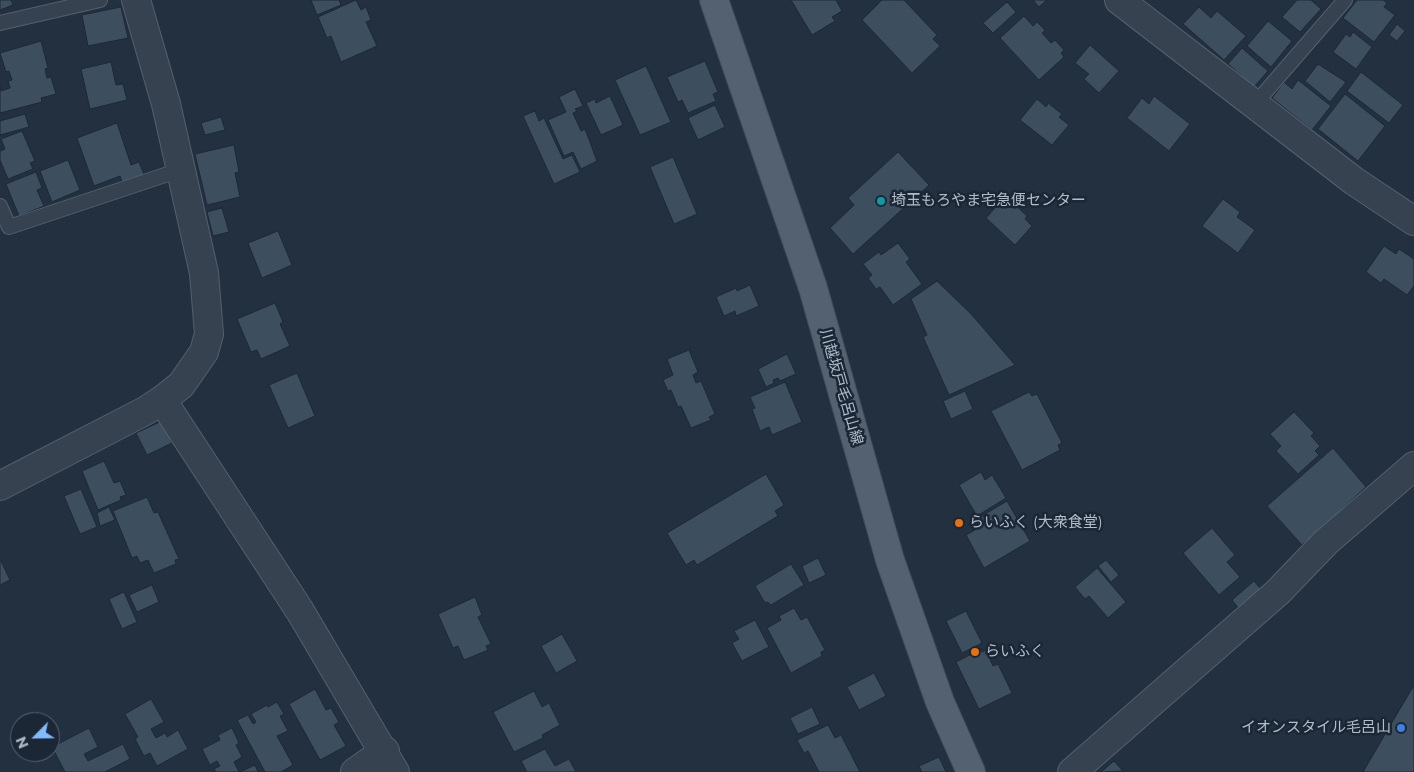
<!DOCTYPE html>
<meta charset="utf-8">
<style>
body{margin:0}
#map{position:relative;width:1414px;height:772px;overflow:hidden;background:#223040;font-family:Montserrat,sans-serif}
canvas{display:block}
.north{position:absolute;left:10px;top:712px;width:50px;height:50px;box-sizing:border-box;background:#1b2735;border:1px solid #576371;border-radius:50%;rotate:247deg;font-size:14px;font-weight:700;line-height:20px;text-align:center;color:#b2bdcb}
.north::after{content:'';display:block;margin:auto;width:18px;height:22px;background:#82baff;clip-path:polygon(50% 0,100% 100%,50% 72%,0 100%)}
</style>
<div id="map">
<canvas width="1414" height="772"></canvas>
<div class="north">N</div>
</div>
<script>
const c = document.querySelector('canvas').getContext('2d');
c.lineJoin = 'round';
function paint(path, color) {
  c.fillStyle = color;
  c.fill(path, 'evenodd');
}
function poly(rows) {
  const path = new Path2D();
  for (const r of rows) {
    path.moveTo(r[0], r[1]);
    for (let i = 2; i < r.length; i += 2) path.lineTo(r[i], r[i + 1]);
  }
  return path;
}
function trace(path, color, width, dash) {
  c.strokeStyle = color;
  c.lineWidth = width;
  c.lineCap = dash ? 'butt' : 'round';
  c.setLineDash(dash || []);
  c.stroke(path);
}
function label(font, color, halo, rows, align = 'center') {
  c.font = font + ' Montserrat,"Noto Sans JP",sans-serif';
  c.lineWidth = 5;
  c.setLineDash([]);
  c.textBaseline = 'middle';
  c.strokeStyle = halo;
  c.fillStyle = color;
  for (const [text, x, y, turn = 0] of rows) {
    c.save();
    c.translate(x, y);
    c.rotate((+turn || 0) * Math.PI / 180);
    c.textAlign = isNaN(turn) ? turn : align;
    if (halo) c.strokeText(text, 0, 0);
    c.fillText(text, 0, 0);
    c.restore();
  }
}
const building = poly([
 [0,0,11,0,13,5,0,10,0,0],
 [311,0,339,0,341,5,317,15,311,0],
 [356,0,361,10,366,7,371,20,366,22,377,46,341,62,331,36,327,38,318,17,356,0],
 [791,0,836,0,842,11,832,17,835,21,812,35,791,0],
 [882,0,904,0,937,35,933,39,940,46,912,73,862,20,882,0],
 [1033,0,1047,0,1039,7,1033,0],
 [1297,0,1311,0,1321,9,1300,32,1282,17,1297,0],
 [1357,0,1383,0,1387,3,1384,7,1395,15,1374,42,1343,18,1357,0],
 [1007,2,1016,12,993,33,983,23,1007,2],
 [121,7,128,38,88,46,82,15,121,7],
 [1199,7,1211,18,1217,11,1246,36,1224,60,1183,24,1199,7],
 [1024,16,1033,26,1037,22,1045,30,1042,33,1051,43,1055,40,1064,50,1061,53,1064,57,1039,80,1000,38,1024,16],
 [1268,21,1292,41,1271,67,1247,46,1268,21],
 [1397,24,1405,31,1397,41,1389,35,1397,24],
 [1353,32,1372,47,1356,69,1333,52,1346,34,1350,37,1353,32],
 [41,41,48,68,45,69,47,78,51,77,56,94,41,98,42,102,0,113,0,86,1,91,10,88,8,81,12,80,9,71,6,72,0,53,41,41],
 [1090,45,1119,71,1099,93,1084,79,1089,74,1075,63,1090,45],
 [1242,48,1268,71,1254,87,1228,64,1242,48],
 [705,61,718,92,713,94,716,101,688,113,682,100,678,102,667,77,705,61],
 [111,62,116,85,123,84,127,100,90,109,81,69,111,62],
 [1318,64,1346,82,1330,102,1305,81,1318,64],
 [646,66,671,122,640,135,615,80,646,66],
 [1361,72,1403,105,1389,123,1347,91,1361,72],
 [1298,80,1331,106,1312,130,1272,98,1284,82,1292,89,1298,80],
 [575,89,583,106,575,109,577,111,573,113,581,131,585,129,597,161,581,169,573,152,564,156,548,120,566,112,559,97,575,89],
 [1345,94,1385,126,1358,161,1318,129,1345,94],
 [610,96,623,125,601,135,586,103,595,99,596,103,610,96],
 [1154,96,1190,124,1169,151,1127,118,1142,98,1149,104,1154,96],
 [1037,99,1046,107,1048,103,1062,114,1059,117,1069,125,1052,145,1020,120,1037,99],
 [715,105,725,127,698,140,688,118,715,105],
 [535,111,539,121,544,118,563,159,572,155,580,172,554,184,523,116,535,111],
 [25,114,29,127,0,135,0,121,25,114],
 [221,117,225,130,205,135,201,123,221,117],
 [117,123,131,165,139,162,145,177,123,184,120,176,94,186,77,138,117,123],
 [22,131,35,161,30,163,33,169,8,179,0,160,0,151,5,149,1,139,22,131],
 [234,145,239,172,235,173,240,197,207,205,195,154,234,145],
 [898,152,929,185,853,254,830,228,854,205,848,198,898,152],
 [673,157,697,214,674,224,650,167,673,157],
 [68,160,80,190,52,202,40,171,68,160],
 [36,172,42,188,37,190,44,206,19,216,6,184,36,172],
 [1223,199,1240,212,1237,217,1255,230,1238,253,1202,226,1223,199],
 [1002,200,1011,207,1014,204,1027,216,1025,219,1032,226,1015,245,986,218,1002,200],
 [222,208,229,232,213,236,207,212,222,208],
 [278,231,292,265,262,278,248,243,278,231],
 [898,243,910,259,906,262,922,284,893,305,880,287,876,289,868,278,872,275,863,264,879,252,881,255,898,243],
 [1384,246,1396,254,1399,249,1414,259,1414,286,1407,295,1384,279,1381,283,1366,272,1384,246],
 [937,281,972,315,1015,365,949,395,923,337,927,335,911,299,937,281],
 [750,285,759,306,736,316,735,311,724,316,716,297,736,288,737,291,750,285],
 [275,303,283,322,280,324,290,346,261,359,257,350,251,352,237,319,275,303],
 [689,350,698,372,693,375,696,383,701,381,715,414,709,417,711,420,691,428,681,406,678,407,671,390,668,391,663,380,673,375,667,359,689,350],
 [787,354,796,374,780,381,778,378,773,380,774,383,766,387,758,369,787,354],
 [297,373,315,416,288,428,269,385,297,373],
 [785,382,802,422,772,435,769,427,760,431,752,409,755,408,750,397,785,382],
 [965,391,973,409,951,419,943,401,965,391],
 [1029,392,1032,396,1037,394,1062,443,1058,445,1060,450,1022,470,991,411,1029,392],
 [1294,412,1314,433,1311,436,1320,446,1315,451,1319,455,1298,474,1276,451,1281,446,1270,434,1294,412],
 [162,421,172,443,147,455,136,433,162,421],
 [1333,448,1366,487,1342,509,1345,512,1327,527,1325,525,1302,545,1267,506,1333,448],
 [104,461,114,483,120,481,126,495,120,497,121,500,98,510,82,471,104,461],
 [981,472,985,480,992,475,1006,498,977,516,959,485,981,472],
 [766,474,784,505,775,511,778,516,697,565,694,560,686,565,667,533,766,474],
 [81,489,97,527,80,534,64,496,81,489],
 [147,497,154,513,158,512,179,559,175,560,176,564,154,573,148,560,140,563,137,556,132,558,113,511,147,497],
 [1007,501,1030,541,984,568,966,535,975,530,970,523,1007,501],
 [109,507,115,520,100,526,97,513,109,507],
 [1212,528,1235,555,1227,562,1240,577,1219,595,1183,553,1212,528],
 [818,558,826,575,809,583,802,566,818,558],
 [0,559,10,580,0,585,0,559],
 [1106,560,1119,575,1111,582,1098,566,1106,560],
 [791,564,804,585,771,605,768,602,765,603,755,586,791,564],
 [1097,568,1126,602,1108,618,1089,596,1085,599,1075,587,1097,568],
 [1254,581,1266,595,1244,615,1232,600,1254,581],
 [152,585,159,602,137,612,129,595,152,585],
 [124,592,137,622,122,629,109,599,124,592],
 [475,597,482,615,478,617,491,644,486,646,488,650,464,660,458,646,453,648,438,614,475,597],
 [794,608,801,620,807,617,825,650,821,652,822,656,791,673,767,628,781,620,779,616,794,608],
 [966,611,982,643,962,653,946,621,966,611],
 [755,620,769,647,742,661,732,643,739,639,734,631,755,620],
 [562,634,577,661,556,673,541,646,562,634],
 [981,649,982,652,986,650,993,666,998,664,1012,693,979,709,956,662,981,649],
 [874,673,886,696,859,710,847,687,874,673],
 [1414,685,1414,772,1363,772,1414,685],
 [315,689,326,710,331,708,339,722,334,725,346,746,320,760,289,704,315,689],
 [534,691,542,707,549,703,560,725,542,735,543,738,514,752,493,712,534,691],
 [151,699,164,722,151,729,156,738,165,733,167,737,178,730,188,749,157,766,150,753,144,756,135,739,138,737,125,714,151,699],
 [277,702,284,714,280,716,288,731,277,736,293,765,281,772,265,772,237,720,248,715,253,724,256,722,251,714,267,705,268,707,277,702],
 [812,707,820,724,798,734,790,718,812,707],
 [828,725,835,738,841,735,860,772,819,772,808,751,804,753,797,740,828,725],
 [89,728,98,747,84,754,88,761,123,744,130,759,105,772,65,772,52,747,89,728],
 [232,728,239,743,236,745,242,757,234,762,239,772,216,772,214,769,220,766,217,761,210,765,202,749,220,740,218,735,232,728],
 [545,749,555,766,569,759,576,772,527,772,521,761,545,749],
 [939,757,946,772,922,772,919,766,939,757],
 [1114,761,1123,771,1101,772,1114,761],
 [255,765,258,772,240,772,255,765]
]);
const lane = poly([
 [0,23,100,0],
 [1254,105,1345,0],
 [0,206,9,227,180,170]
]);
const street = poly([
 [1119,0,1354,181,1414,221],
 [162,400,300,611,395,772],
 [0,486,145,411,162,400,181,385,204,352,209,334,204,273,166,104,136,0],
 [355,772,385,751],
 [1072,772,1278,592,1325,543,1414,466]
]);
const primary = poly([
 [714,0,813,288,890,560,940,702,971,772]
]);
const markers = [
 [881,201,5,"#0f9aa8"],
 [959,523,5,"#e8710a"],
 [975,652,5,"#e8710a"],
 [1401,728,5,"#3f7fe0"]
];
const poiNames = [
 ["埼玉もろやま宅急便センター",891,201],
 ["らいふく (大衆食堂)",969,523],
 ["らいふく",985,652],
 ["イオンスタイル毛呂山",1391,728,"right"]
];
const streetNames = [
 ["川越坂戸毛呂山線",841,387,74]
];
paint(building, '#3d4f5f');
trace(building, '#1d2937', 1);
trace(lane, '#54606e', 16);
trace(street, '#54606e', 30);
trace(primary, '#3f4b59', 30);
trace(lane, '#364250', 14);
trace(street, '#364250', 28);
trace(primary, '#546170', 28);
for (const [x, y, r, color] of markers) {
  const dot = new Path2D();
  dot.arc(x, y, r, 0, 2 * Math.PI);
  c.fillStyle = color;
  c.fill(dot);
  trace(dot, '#1b2735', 2);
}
label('15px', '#b2bdcb', '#1b2735', poiNames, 'left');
label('15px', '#b2bdcb', '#1b2735', streetNames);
</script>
